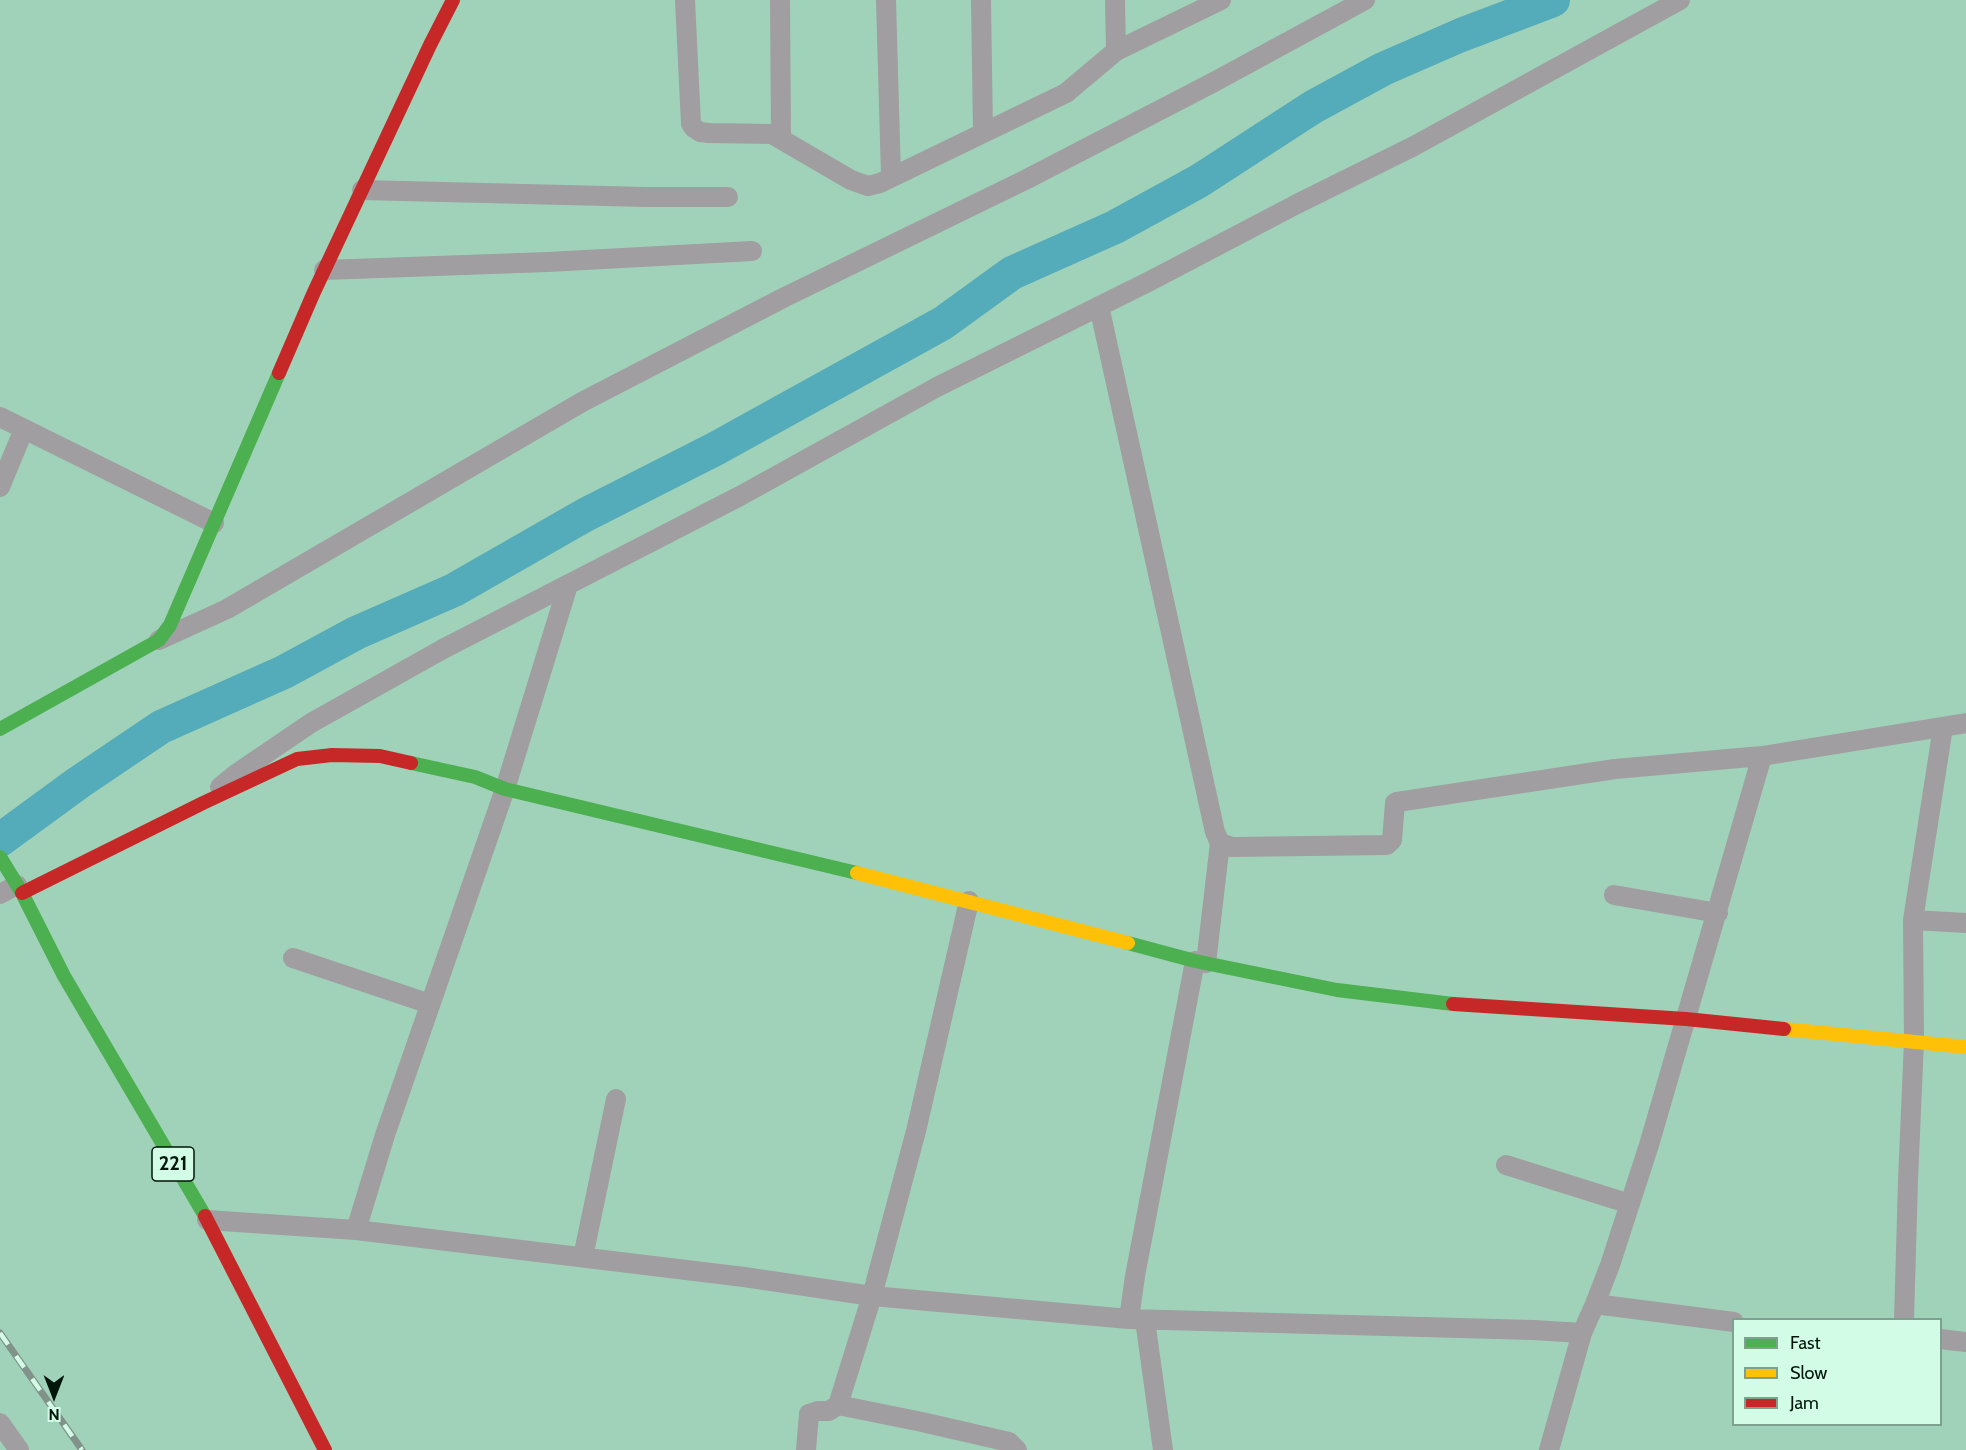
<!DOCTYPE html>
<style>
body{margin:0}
#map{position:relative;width:1966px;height:1450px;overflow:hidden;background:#a0d2ba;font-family:Cabin,sans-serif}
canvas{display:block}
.legend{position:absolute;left:1732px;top:1318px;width:210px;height:108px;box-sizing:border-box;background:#d2fce6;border:2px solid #7ea08e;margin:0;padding:8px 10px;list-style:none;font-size:18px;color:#00160a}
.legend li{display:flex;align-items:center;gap:12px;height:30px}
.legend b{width:30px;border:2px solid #7ea08e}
.north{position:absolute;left:24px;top:1366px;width:60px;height:60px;-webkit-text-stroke:4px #d2fce6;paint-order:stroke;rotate:180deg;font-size:16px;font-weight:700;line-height:24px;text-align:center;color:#00160a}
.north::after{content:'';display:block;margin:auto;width:21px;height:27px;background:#00160a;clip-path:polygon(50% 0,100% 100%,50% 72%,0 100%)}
</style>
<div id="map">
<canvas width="1966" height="1450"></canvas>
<ul class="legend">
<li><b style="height:8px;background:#4caf50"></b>Fast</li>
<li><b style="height:8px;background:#ffc107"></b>Slow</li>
<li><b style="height:8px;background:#c62828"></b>Jam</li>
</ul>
<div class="north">N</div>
</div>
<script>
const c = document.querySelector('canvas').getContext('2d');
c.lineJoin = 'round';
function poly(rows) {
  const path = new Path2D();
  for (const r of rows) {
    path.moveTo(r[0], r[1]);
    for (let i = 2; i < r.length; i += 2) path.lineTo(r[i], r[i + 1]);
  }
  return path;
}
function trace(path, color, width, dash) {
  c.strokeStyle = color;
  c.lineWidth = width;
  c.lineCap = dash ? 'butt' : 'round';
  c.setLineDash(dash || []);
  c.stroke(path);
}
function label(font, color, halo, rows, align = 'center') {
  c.font = font + ' Cabin,sans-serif';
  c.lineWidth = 4.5;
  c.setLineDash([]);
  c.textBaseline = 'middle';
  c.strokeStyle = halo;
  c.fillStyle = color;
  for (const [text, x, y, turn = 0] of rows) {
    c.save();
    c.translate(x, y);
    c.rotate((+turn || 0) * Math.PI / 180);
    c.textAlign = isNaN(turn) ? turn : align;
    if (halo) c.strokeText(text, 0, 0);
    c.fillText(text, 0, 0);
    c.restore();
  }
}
const river = poly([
 [0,840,78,783,161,727,284,672,356,633,454,590,585,515,715,449,943,323,1012,273,1115,227,1199,181,1313,107,1383,69,1461,35,1553,0]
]);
const street = poly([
 [685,0,691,124,694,128,700,132,709,133,772,134,851,180,868,186,880,183,1066,93,1116,51,1221,0],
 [780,0,781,139],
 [886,0,891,177],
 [981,0,983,133],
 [1115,0,1116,51],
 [362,190,646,197,728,197],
 [324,270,548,262,752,251],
 [1099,306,1215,832,1220,843,1232,847,1387,845,1392,840,1395,803,1397,802,1615,769,1762,756],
 [0,417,214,523],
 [0,487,24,429],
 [159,640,227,609,582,402,785,297,1027,179,1214,82,1365,0],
 [220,787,236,774,311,723,443,649,740,496,937,387,1150,281,1297,204,1414,146,1680,0],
 [0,894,17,885],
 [1614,895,1718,913],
 [1913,920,1966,923],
 [293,958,430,1004],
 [1206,963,1220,843],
 [1506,1165,1630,1204],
 [207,1220,356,1230,744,1277,872,1296,1129,1319,1533,1330,1582,1333],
 [356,1230,385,1135,505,789,568,585],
 [583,1257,616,1099],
 [1595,1304,1734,1322],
 [1129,1319,1135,1276,1195,961],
 [1145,1320,1163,1450],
 [1904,1320,1908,1180,1914,1041,1913,920,1943,727],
 [1940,1339,1966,1342],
 [838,1405,922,1422,1009,1442,1017,1450],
 [0,1423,19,1450],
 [806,1450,809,1414,818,1411,829,1411,838,1405,872,1296,916,1131,969,901],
 [1549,1450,1582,1333,1595,1304,1610,1265,1649,1145,1762,756,1966,723]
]);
const fast = poly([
 [0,729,159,640,170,625,279,373],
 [411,763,475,777,505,789,857,873],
 [0,857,22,893,64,976,205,1216],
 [1128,943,1195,961,1337,990,1453,1004]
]);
const slow = poly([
 [857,873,1128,943],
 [1784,1029,1966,1047]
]);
const jam = poly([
 [279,373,314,292,430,45,453,0],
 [22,893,203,803,297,759,332,755,380,756,411,763],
 [1453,1004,1686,1019,1784,1029],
 [205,1216,325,1450]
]);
const rail = poly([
 [0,1333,82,1450]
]);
const shields = [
 [173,1164,42]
];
const shieldNames = [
 ["221",173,1164]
];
trace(river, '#54abb9', 34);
trace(street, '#a09ea0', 20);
trace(fast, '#4caf50', 14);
trace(slow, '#ffc107', 14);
trace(jam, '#c62828', 14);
trace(rail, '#81928a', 7);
trace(rail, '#d2fce6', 4.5, [14]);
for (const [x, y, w] of shields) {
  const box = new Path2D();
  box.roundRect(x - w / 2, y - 17, w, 34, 4.5);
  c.fillStyle = '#d2fce6';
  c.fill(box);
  trace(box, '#00160a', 1.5);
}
label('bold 20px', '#00160a', null, shieldNames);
</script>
